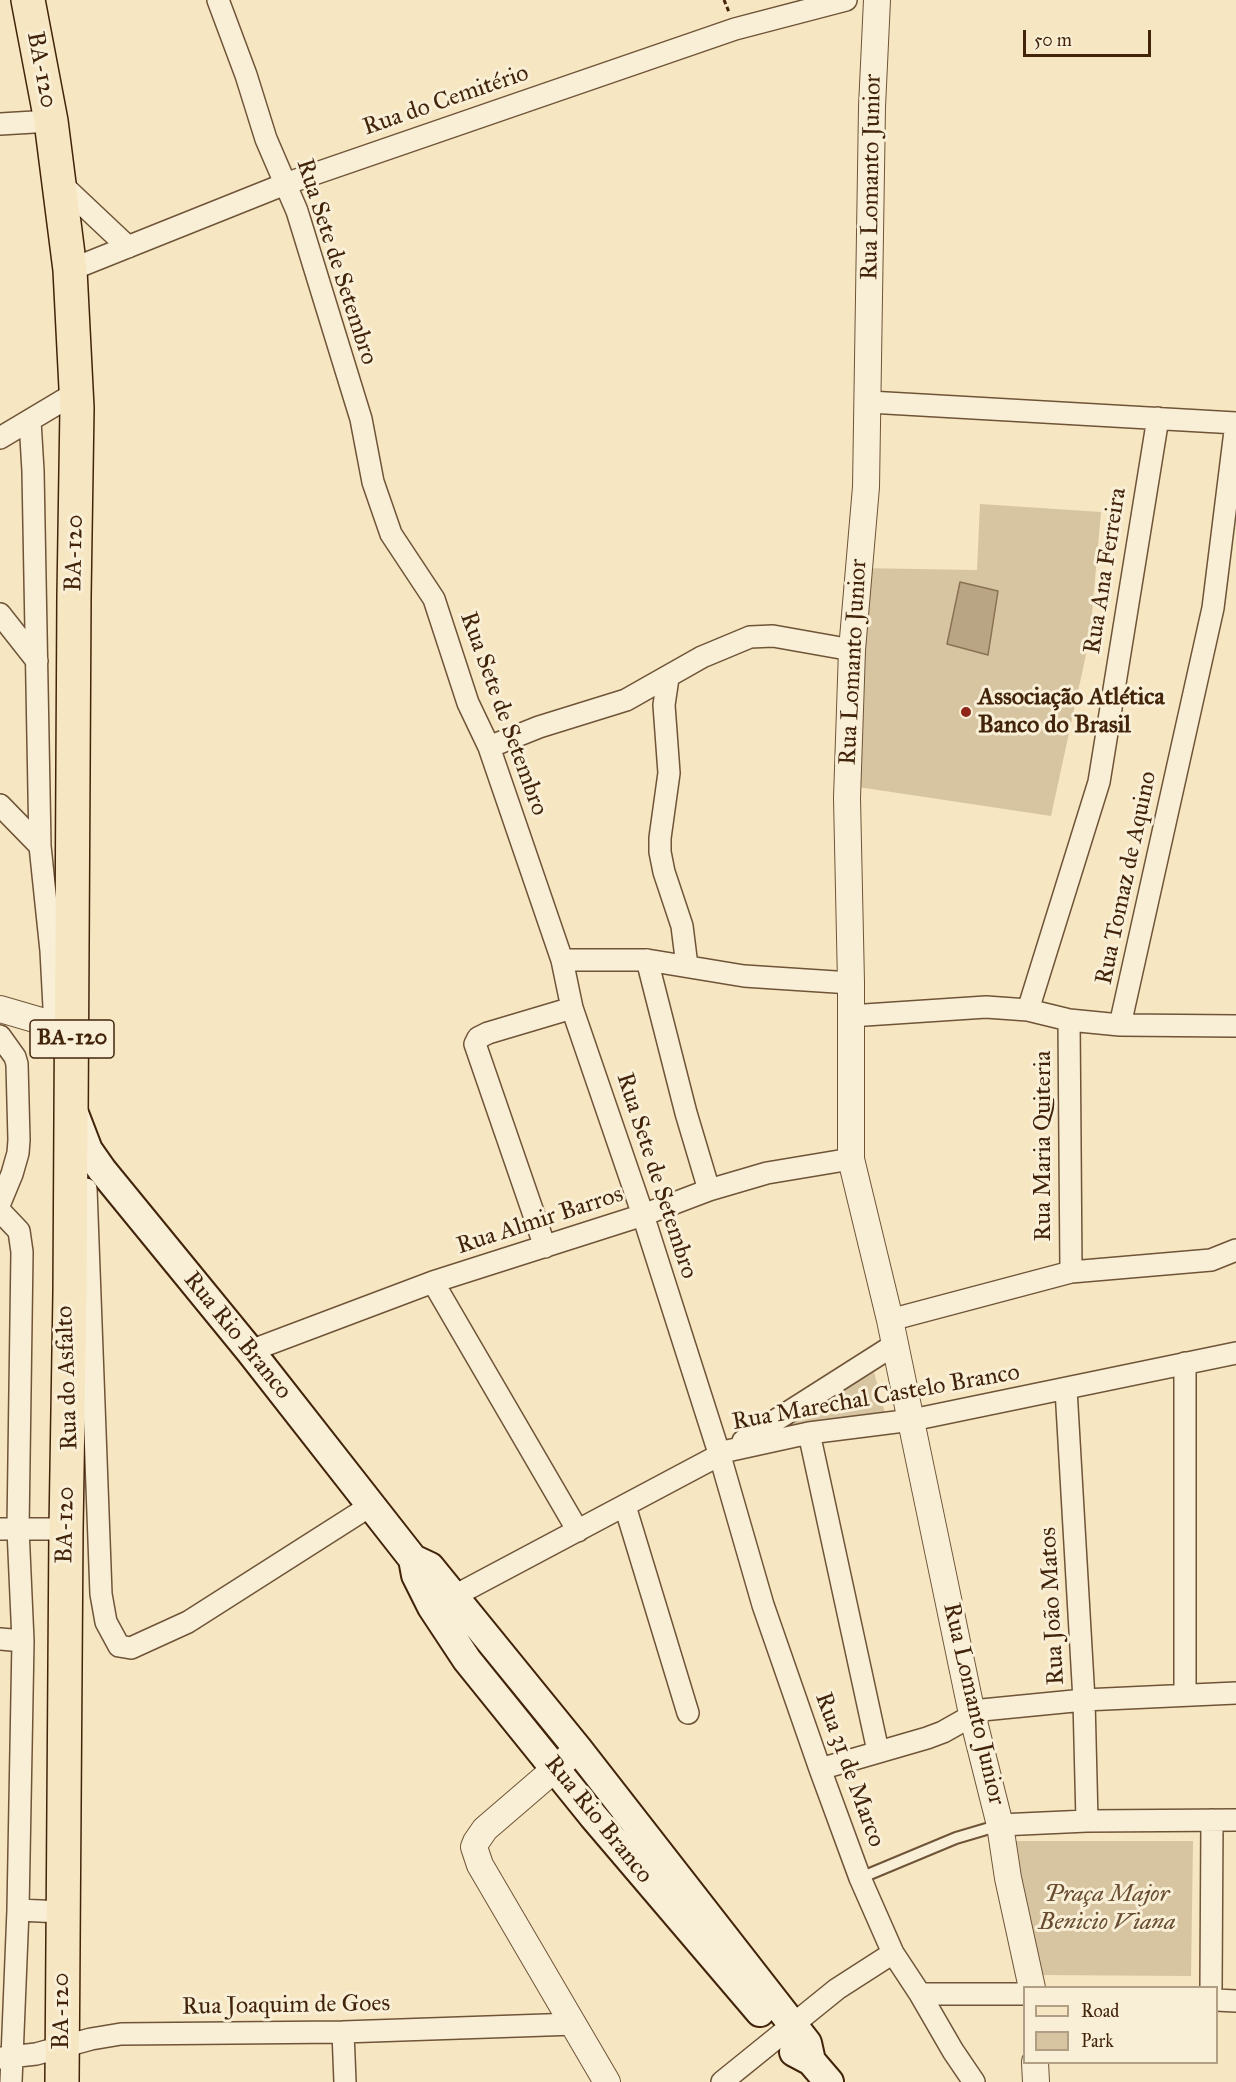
<!DOCTYPE html>
<meta charset="utf-8">
<style>
body{margin:0}
#map{position:relative;width:1236px;height:2082px;overflow:hidden;background:#f6e6c1;font-family:"IM FELL Great Primer",serif}
canvas{display:block}
.legend{position:absolute;left:1023px;top:1986px;width:195px;height:78px;box-sizing:border-box;background:#f9efd7;border:2px solid #b09e85;margin:0;padding:8px 10px;list-style:none;font-size:18px;color:#42240a}
.legend li{display:flex;align-items:center;gap:12px;height:30px}
.legend b{width:30px;border:2px solid #b09e85}
.scale{position:absolute;left:1023px;top:30px;width:128px;height:27px;box-sizing:border-box;border:3px solid #42240a;border-top:0;padding-left:8px;font-size:18px;line-height:21px;white-space:nowrap;color:#42240a;-webkit-text-stroke:4px #f9efd7;paint-order:stroke}
</style>
<div id="map">
<canvas width="1236" height="2082"></canvas>
<ul class="legend">
<li><b style="height:8px;background:#f6e6c1"></b>Road</li>
<li><b style="height:16px;background:#d7c5a2"></b>Park</li>
</ul>
<div class="scale">50 m</div>
</div>
<script>
const c = document.querySelector('canvas').getContext('2d');
c.lineJoin = 'round';
function paint(path, color) {
  c.fillStyle = color;
  c.fill(path, 'evenodd');
}
function poly(rows) {
  const path = new Path2D();
  for (const r of rows) {
    path.moveTo(r[0], r[1]);
    for (let i = 2; i < r.length; i += 2) path.lineTo(r[i], r[i + 1]);
  }
  return path;
}
function trace(path, color, width, dash) {
  c.strokeStyle = color;
  c.lineWidth = width;
  c.lineCap = dash ? 'butt' : 'round';
  c.setLineDash(dash || []);
  c.stroke(path);
}
function label(font, color, halo, rows, align = 'center') {
  c.font = font + ' "IM FELL Great Primer",serif';
  c.lineWidth = 6;
  c.setLineDash([]);
  c.textBaseline = 'middle';
  c.strokeStyle = halo;
  c.fillStyle = color;
  for (const [text, x, y, turn = 0] of rows) {
    c.save();
    c.translate(x, y);
    c.rotate((+turn || 0) * Math.PI / 180);
    c.textAlign = isNaN(turn) ? turn : align;
    if (halo) c.strokeText(text, 0, 0);
    c.fillText(text, 0, 0);
    c.restore();
  }
}
const green = poly([
 [980,504,1101,512,1090,636,1051,816,858,787,857,568,977,570],
 [874,1372,885,1413,777,1432],
 [1004,1841,1193,1841,1191,1976,1038,1975]
]);
const water = poly([
 [960,582,998,591,988,655,947,644,960,582]
]);
const path = poly([
 [724,0,729,12]
]);
const service = poly([
 [860,1878,956,1838,1000,1825]
]);
const minor = poly([
 [218,0,246,75,266,139,297,211,361,419,373,482,391,534,434,599,468,703,489,747,562,960,572,1008,643,1215,720,1456,763,1605,820,1769,860,1878,893,1953,920,1994,953,2051,974,2082],
 [0,124,51,121],
 [58,181,128,247],
 [70,270,285,184,735,29,846,0],
 [869,402,1236,423],
 [30,421,33,471,40,846,51,951,55,1026],
 [0,438,77,392],
 [0,614,37,661],
 [668,678,664,705,669,773,660,838,660,852,664,872,682,926,687,966],
 [489,747,539,727,626,700,702,657,750,637,773,636,852,650],
 [0,805,40,846],
 [562,960,647,960,744,976,851,983],
 [647,960,686,1113,709,1190],
 [1028,1010,1099,782,1158,418],
 [850,1016,986,1007,1028,1010,1069,1020,1120,1025,1236,1026],
 [1069,1020,1071,1272],
 [1120,1025,1213,608,1236,423],
 [0,1036,15,1057,17,1064,19,1140,18,1153,12,1174,0,1203],
 [86,1189,101,1594,106,1622,119,1646,131,1648,188,1622,370,1506],
 [0,1211,19,1231,22,1252,18,1529,23,1641],
 [545,1247,475,1044,478,1038,488,1033,572,1008],
 [433,1282,578,1531],
 [890,1320,1071,1272,1211,1260,1236,1250],
 [250,1351,433,1282,643,1215,709,1190,767,1173,851,1159],
 [1185,1363,1185,1694],
 [1066,1389,1084,1700,1087,1821],
 [809,1433,878,1751],
 [743,1441,894,1345],
 [625,1506,688,1713],
 [0,1529,66,1529],
 [443,1602,727,1451,809,1433,912,1420,1236,1353],
 [0,1639,23,1641,18,1910,11,2082],
 [820,1769,927,1738,943,1732,982,1710,1084,1700,1236,1693],
 [1000,1825,1087,1821,1236,1820],
 [18,1910,62,1912],
 [1211,1988,1212,1820],
 [920,1994,1024,1994],
 [1216,2000,1236,2001],
 [343,2032,345,2082],
 [0,2058,36,2054,91,2039,121,2034,343,2032,575,2024],
 [722,2082,837,1989,893,1953]
]);
const tertiary = poly([
 [877,0,872,107,866,487,852,650,847,798,851,983,851,1159,890,1320,972,1714,1000,1825,1008,1878,1032,1988],
 [0,1009,72,1030],
 [578,1749,485,1829,476,1842,474,1847,480,1865,607,2082],
 [1035,2062,1036,2082]
]);
const secondary = poly([
 [73,1111,88,1150,102,1170,250,1351,413,1559,430,1567,578,1749,807,2043,811,2061],
 [413,1559,416,1575,432,1607,467,1660,593,1816,760,2012],
 [794,2052,811,2061,829,2082]
]);
const primary = poly([
 [28,0,51,121,70,270,77,408,74,596,70,1293,66,1529,62,2082]
]);
const markers = [
 [966,712,6,"#8f2418"]
];
const shields = [
 [72,1039,84]
];
const shieldNames = [
 ["BA-120",72,1039]
];
const streetNames = [
 ["BA-120",41,70,79],
 ["Rua do Cemitério",446,101,-19],
 ["Rua Lomanto Junior",872,177,-89],
 ["Rua Sete de Setembro",336,262,72],
 ["BA-120",75,553,-89],
 ["Rua Ana Ferreira",1106,571,-81],
 ["Rua Lomanto Junior",854,662,-87],
 ["Rua Sete de Setembro",503,714,70],
 ["Rua Tomaz de Aquino",1127,878,-78],
 ["Rua Maria Quiteria",1044,1146,-90],
 ["Rua Sete de Setembro",656,1176,72],
 ["Rua Almir Barros",540,1221,-18],
 ["Rua Rio Branco",237,1336,51],
 ["Rua do Asfalto",68,1378,-92],
 ["Rua Marechal Castelo Branco",876,1398,-10],
 ["BA-120",66,1525,-89],
 ["Rua João Matos",1053,1606,-93],
 ["Rua Lomanto Junior",973,1704,77],
 ["Rua 31 de Marco",849,1770,70],
 ["Rua Rio Branco",598,1820,51],
 ["Rua Joaquim de Goes",286,2006,-1],
 ["BA-120",62,2011,-90]
];
const poiNames = [
 ["Associação Atlética",978,698],
 ["Banco do Brasil",978,726]
];
const parkNames = [
 ["Praça Major",1107,1895],
 ["Benicio Viana",1107,1923]
];
paint(green, '#d7c5a2');
paint(water, '#b9a483');
trace(water, '#897153', 1.5);
trace(service, '#6f5438', 14);
trace(minor, '#6f5438', 24);
trace(tertiary, '#6f5438', 28);
trace(secondary, '#42240a', 32);
trace(primary, '#42240a', 36);
trace(path, '#42240a', 3, [4.5, 3]);
trace(service, '#f9efd7', 10);
trace(minor, '#f9efd7', 21);
trace(tertiary, '#f9efd7', 26);
trace(secondary, '#f9efd7', 28);
trace(primary, '#f6e6c1', 33);
for (const [x, y, r, color] of markers) {
  const dot = new Path2D();
  dot.arc(x, y, r, 0, 2 * Math.PI);
  c.fillStyle = color;
  c.fill(dot);
  trace(dot, '#f9efd7', 2);
}
for (const [x, y, w] of shields) {
  const box = new Path2D();
  box.roundRect(x - w / 2, y - 19, w, 38, 4.5);
  c.fillStyle = '#f9efd7';
  c.fill(box);
  trace(box, '#42240a', 1.5);
}
label('bold 22px', '#42240a', null, shieldNames);
label('24px', '#42240a', '#f9efd7', streetNames);
label('bold 24px', '#42240a', '#f9efd7', poiNames, 'left');
label('italic 24px', '#674c30', '#f9efd7', parkNames);
</script>
